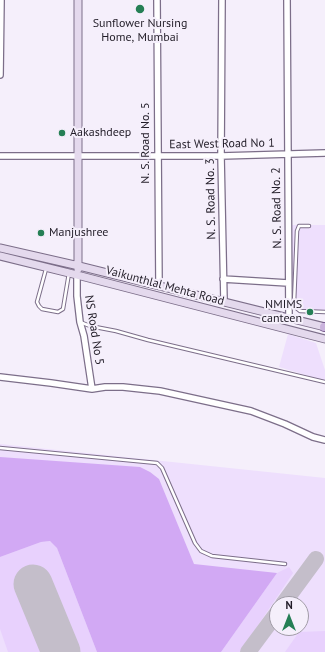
<!DOCTYPE html>
<style>
body{margin:0}
#map{position:relative;width:325px;height:652px;overflow:hidden;background:#f5effb;font-family:"PT Sans",sans-serif}
canvas{display:block}
.north{position:absolute;left:269px;top:596px;width:40px;height:40px;box-sizing:border-box;background:#f5effb;border:1px solid #a09ba6;border-radius:50%;rotate:0deg;font-size:11px;font-weight:700;line-height:16px;text-align:center;color:#211c27}
.north::after{content:'';display:block;margin:auto;width:14px;height:18px;background:#257f55;clip-path:polygon(50% 0,100% 100%,50% 72%,0 100%)}
</style>
<div id="map">
<canvas width="325" height="652"></canvas>
<div class="north">N</div>
</div>
<script>
const c = document.querySelector('canvas').getContext('2d');
c.lineJoin = 'round';
function paint(path, color) {
  c.fillStyle = color;
  c.fill(path, 'evenodd');
}
function poly(rows) {
  const path = new Path2D();
  for (const r of rows) {
    path.moveTo(r[0], r[1]);
    for (let i = 2; i < r.length; i += 2) path.lineTo(r[i], r[i + 1]);
  }
  return path;
}
function trace(path, color, width, dash) {
  c.strokeStyle = color;
  c.lineWidth = width;
  c.lineCap = dash ? 'butt' : 'round';
  c.setLineDash(dash || []);
  c.stroke(path);
}
function label(font, color, halo, rows, align = 'center') {
  c.font = font + ' "PT Sans",sans-serif';
  c.lineWidth = 4;
  c.setLineDash([]);
  c.textBaseline = 'middle';
  c.strokeStyle = halo;
  c.fillStyle = color;
  for (const [text, x, y, turn = 0] of rows) {
    c.save();
    c.translate(x, y);
    c.rotate((+turn || 0) * Math.PI / 180);
    c.textAlign = isNaN(turn) ? turn : align;
    if (halo) c.strokeText(text, 0, 0);
    c.fillText(text, 0, 0);
    c.restore();
  }
}
const built = poly([
 [292,225,325,225,325,314,299,313,292,307,291,299],
 [288,334,316,343,325,370,325,381,279,367],
 [0,444,325,478,325,652,0,652],
 [277,604,301,604,301,628,277,628]
]);
const green = poly([
 [50,541,57,548,97,652,69,652,38,578,21,585,49,652,8,652,0,629,0,557,41,542],
 [289,567,293,573,240,652,221,652,277,573],
 [325,631,325,652,285,652,299,632]
]);
const water = poly([
 [0,457,140,467,150,472,159,479,194,564,277,573,221,652,97,652,57,548,50,541,41,542,0,557]
]);
const taxiway = poly([
 [283,604,316,559],
 [248,652,277,613]
]);
const runway = poly([
 [33,584,61,652]
]);
const lane = poly([
 [309,226,299,226,297,231,294,303,295,307,300,311,325,312],
 [46,269,37,302,39,306,42,309,58,312,63,309,69,273],
 [80,322,90,326,116,331,148,340,325,382],
 [0,448,157,463,162,468,195,543,201,551,212,556,285,564]
]);
const street = poly([
 [157,0,159,285],
 [222,0,221,156,224,301],
 [287,0,289,319],
 [0,75,1,0],
 [0,156,221,156,325,153],
 [77,275,77,296,80,322,84,336,92,389],
 [223,279,288,283],
 [0,377,51,383,92,389,105,387,123,387,160,391,251,411,285,424,313,437,325,440]
]);
const secondary = poly([
 [78,0,78,269],
 [0,248,79,266,325,327],
 [0,256,77,275,325,339]
]);
const primary = poly([
 [324,327,325,327]
]);
const markers = [
 [140,9,5,"#257f55"],
 [62,133,4,"#257f55"],
 [41,233,4,"#257f55"],
 [310,312,4,"#257f55"]
];
const poiNames = [
 ["Sunflower Nursing",140,24,"center"],
 ["Home, Mumbai",140,38,"center"],
 ["Aakashdeep",70,133],
 ["Manjushree",49,233],
 ["NMIMS",302,305,"right"],
 ["canteen",302,319,"right"]
];
const streetNames = [
 ["N. S. Road No. 5",146,143,-90],
 ["East West Road No 1",222,144,-1],
 ["N. S. Road No. 3",211,199,-91],
 ["N. S. Road No. 2",277,208,-91],
 ["Vaikunthlal Mehta Road",165,286,15],
 ["NS Road No 5",94,330,81]
];
paint(built, '#eedffd');
paint(green, '#e8d1fd');
paint(water, '#d2a9f4');
trace(taxiway, '#c4beca', 16);
trace(runway, '#c4beca', 39);
trace(lane, '#7c6e89', 4.5);
trace(street, '#7c6e89', 8);
trace(secondary, '#7c6e89', 9);
trace(primary, '#775c8d', 10);
trace(lane, '#fff', 2.5);
trace(street, '#fff', 5.5);
trace(secondary, '#e4d9ed', 7);
trace(primary, '#c9b2dc', 8);
for (const [x, y, r, color] of markers) {
  const dot = new Path2D();
  dot.arc(x, y, r, 0, 2 * Math.PI);
  c.fillStyle = color;
  c.fill(dot);
  trace(dot, '#f5effb', 1.5);
}
label('12px', '#211c27', '#f5effb', poiNames, 'left');
label('12px', '#211c27', '#f5effb', streetNames);
</script>
